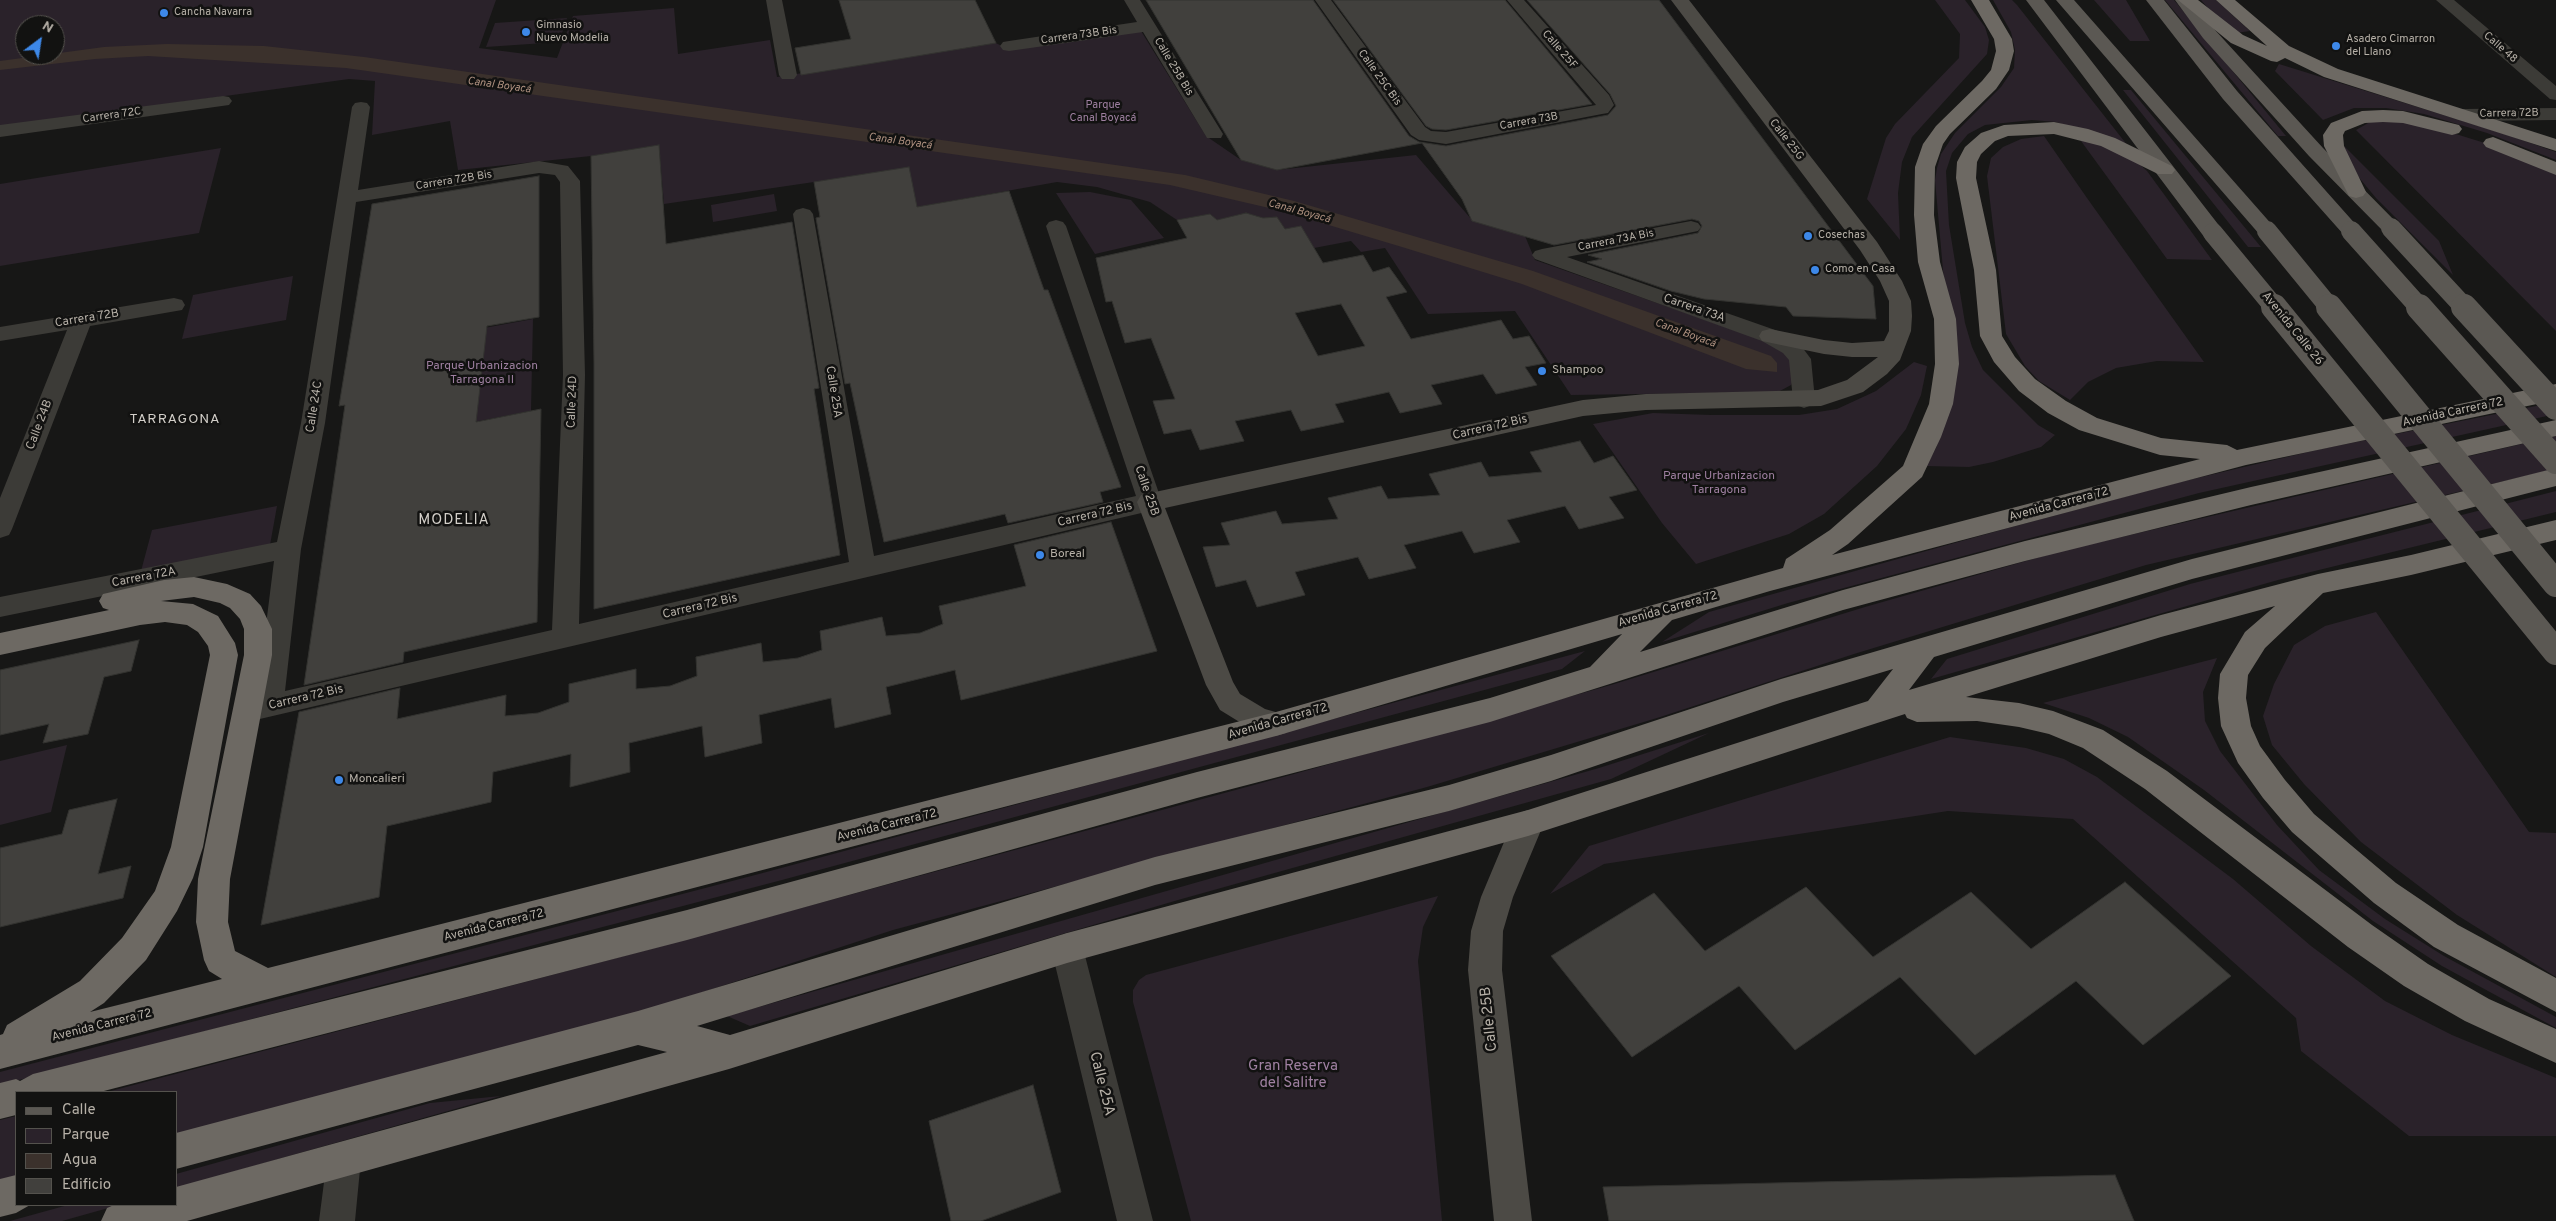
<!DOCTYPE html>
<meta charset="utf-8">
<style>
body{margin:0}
#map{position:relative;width:2556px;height:1221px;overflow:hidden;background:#171716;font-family:Overpass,sans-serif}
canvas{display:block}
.legend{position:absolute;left:15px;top:1091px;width:162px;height:115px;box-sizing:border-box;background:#121211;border:1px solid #54524d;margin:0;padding:6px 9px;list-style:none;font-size:15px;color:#b7b1a8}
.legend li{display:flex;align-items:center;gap:10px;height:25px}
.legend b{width:25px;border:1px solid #54524d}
.north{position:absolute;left:15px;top:15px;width:50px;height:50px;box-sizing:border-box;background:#121211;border:1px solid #54524d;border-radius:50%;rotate:31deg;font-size:14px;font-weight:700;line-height:20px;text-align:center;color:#b7b1a8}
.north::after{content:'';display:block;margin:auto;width:18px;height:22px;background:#3d88e8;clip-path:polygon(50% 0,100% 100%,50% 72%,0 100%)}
</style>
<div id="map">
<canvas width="2556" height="1221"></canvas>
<ul class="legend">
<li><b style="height:6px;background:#5b5853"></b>Calle</li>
<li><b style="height:14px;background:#2a222a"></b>Parque</li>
<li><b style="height:14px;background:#3b312c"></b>Agua</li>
<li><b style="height:14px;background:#41403d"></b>Edificio</li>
</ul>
<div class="north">N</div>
</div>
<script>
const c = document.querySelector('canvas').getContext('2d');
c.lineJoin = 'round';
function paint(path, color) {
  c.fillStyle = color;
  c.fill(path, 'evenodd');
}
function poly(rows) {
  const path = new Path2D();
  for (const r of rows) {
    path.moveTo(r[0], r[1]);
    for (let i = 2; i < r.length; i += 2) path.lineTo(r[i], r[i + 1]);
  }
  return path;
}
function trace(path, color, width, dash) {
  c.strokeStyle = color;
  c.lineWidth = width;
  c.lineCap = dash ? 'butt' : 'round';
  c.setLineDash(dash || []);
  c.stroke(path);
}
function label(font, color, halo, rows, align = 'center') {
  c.font = font + ' Overpass,sans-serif';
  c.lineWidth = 5;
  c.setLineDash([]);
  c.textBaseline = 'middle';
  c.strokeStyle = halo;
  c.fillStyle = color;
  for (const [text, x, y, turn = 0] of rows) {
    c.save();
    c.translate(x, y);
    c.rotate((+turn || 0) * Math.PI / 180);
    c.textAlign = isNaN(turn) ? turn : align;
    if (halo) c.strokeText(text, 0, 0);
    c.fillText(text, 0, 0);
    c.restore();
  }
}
const green = poly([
 [0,0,496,0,479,48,557,58,573,16,674,8,678,54,770,40,777,77,996,43,1009,50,1141,31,1206,136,1241,160,1277,170,1416,155,1472,220,1525,236,1535,260,1782,347,1797,372,1791,385,1778,392,1571,395,1515,311,1428,314,1385,248,1361,252,1351,241,1314,248,1301,227,1285,229,1277,217,1263,218,1246,213,1217,220,1210,214,1177,220,1150,202,1097,187,1057,182,917,207,814,182,664,204,659,145,591,156,458,170,450,121,372,135,375,81,349,79,0,127],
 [25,25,55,25,55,55,25,55],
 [1935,0,1965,0,1985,27,1989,40,1987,54,1912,137,1902,162,1898,193,1900,240,1867,199,1886,138,1895,124,1959,58,1960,34],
 [1993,0,2012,0,2017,5,2128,146,2056,122,2032,120,1985,125,1968,134,1952,153,1946,171,1949,225,1965,323,1972,347,1983,370,2038,425,2055,435,2041,447,1993,462,1969,467,1926,466,1936,448,1942,431,1952,372,1935,180,1937,168,1941,154,1955,133,2001,87,2014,68,2015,50,2011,32],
 [2094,0,2126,0,2150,41,2130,41],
 [2165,0,2174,0,2286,136,2278,136],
 [2201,0,2216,0,2250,31,2236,33,2213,14],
 [567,18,559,42,486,47,495,23],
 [2279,64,2508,135,2556,152,2556,160,2487,133,2424,114,2386,108,2354,108,2323,120,2275,71],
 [2123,90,2131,90,2261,247,2248,247],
 [2397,120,2443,130,2488,144,2556,173,2556,331,2356,130,2370,122],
 [2044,136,2087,198,2204,362,2157,361,2116,368,2088,382,2070,400,2039,381,2025,366,2006,334,1987,176,1991,158,2003,147,2021,139],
 [2081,141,2098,142,2134,159,2147,171,2212,260,2167,259],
 [2343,145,2439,241,2453,275,2376,198,2356,174],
 [221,148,199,233,0,266,0,184],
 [1090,192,1131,200,1164,238,1095,254,1056,193],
 [774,194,777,211,713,222,711,205],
 [293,276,286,320,182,339,193,295],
 [533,319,531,411,426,431,435,337],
 [1914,362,1927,366,1921,395,1906,429,1877,466,1824,514,1789,534,1696,564,1662,523,1593,424,1653,413,1711,415,1799,415,1837,409,1876,391],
 [2556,402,2556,414,2199,493,1788,603,1662,642,1709,612,2008,528,2180,482,2321,449],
 [2556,436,2556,469,2146,565,1854,654,1657,718,1427,787,893,930,636,1014,176,1134,176,1092,107,1092,643,951,1287,776,1611,685,1865,607,2061,551],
 [2556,491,2556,512,2278,580,1931,679,1947,659,2190,584],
 [277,506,270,545,141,571,152,530],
 [2376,612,2529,832,2556,833,2556,977,2457,915,2361,842,2304,784,2272,745,2263,716,2274,684,2294,645,2325,626],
 [1585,651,1562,669,782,880,0,1085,0,1072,759,874],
 [2217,658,2203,692,2205,721,2220,751,2277,825,2319,870,2385,919,2444,956,2556,1017,2556,1028,2442,966,2373,921,2204,790,2128,737,2089,718,2043,703],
 [1709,733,1611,779,1178,900,750,1026,727,1016,1599,768],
 [1950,737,2026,748,2064,759,2097,777,2233,879,2311,946,2385,1001,2452,1035,2556,1078,2556,1136,2409,1136,2301,1051,2296,1018,2073,819,1948,811,1604,864,1550,894,1589,846],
 [67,745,51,812,0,825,0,761],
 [1438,896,1423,927,1418,961,1442,1221,1191,1221,1133,1002,1133,990,1139,980,1146,975],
 [501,1096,176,1188,176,1174,430,1103],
 [16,1116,16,1177,0,1181,0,1120],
 [68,1205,119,1205,62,1221,10,1221]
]);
const water = poly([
 [167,44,264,46,364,57,1185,175,1294,201,1533,271,1771,356,1777,363,1777,372,1746,369,1522,284,1402,247,1282,211,1170,185,346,68,148,56,95,59,0,70,0,61,104,47]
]);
const building = poly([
 [839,0,975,0,996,43,801,75,795,48,851,39,839,0],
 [1146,0,1313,0,1409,136,1419,142,1446,146,1608,115,1616,106,1610,94,1527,0,1659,0,1873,286,1876,319,1793,316,1786,307,1704,299,1671,291,1587,262,1602,259,1588,255,1698,233,1702,226,1699,221,1692,219,1554,245,1472,221,1462,199,1422,143,1277,170,1241,160,1146,0],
 [1333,0,1505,0,1592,104,1446,130,1432,129,1426,126,1333,0],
 [659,145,666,244,792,222,819,388,814,389,840,555,594,609,594,363,591,156,659,145],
 [909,167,917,207,1009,191,1044,290,1048,290,1121,487,1100,492,1103,502,1008,523,1005,514,884,542,850,383,845,384,816,218,820,217,814,182,909,167],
 [539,176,539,317,487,326,476,422,541,409,537,622,404,652,403,662,304,685,345,405,339,406,372,204,539,176],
 [1246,213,1263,218,1277,217,1285,229,1301,226,1323,263,1363,255,1373,272,1389,267,1407,292,1386,297,1411,339,1501,320,1513,339,1529,336,1546,363,1525,367,1537,385,1496,394,1483,374,1431,385,1442,404,1400,413,1389,392,1335,404,1344,422,1301,431,1291,410,1235,421,1244,441,1200,450,1191,429,1164,434,1153,401,1175,399,1151,338,1125,343,1112,301,1106,302,1096,258,1187,238,1177,220,1210,214,1217,220,1246,213],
 [1341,304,1365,346,1318,356,1295,313,1341,304],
 [1580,441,1594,463,1613,456,1637,490,1609,497,1624,518,1579,529,1565,506,1507,520,1520,542,1474,553,1462,531,1404,545,1416,568,1369,579,1358,557,1295,572,1305,595,1257,607,1246,580,1216,587,1203,547,1230,545,1221,523,1276,511,1282,524,1338,519,1328,498,1381,486,1388,499,1440,495,1429,474,1481,462,1489,477,1542,472,1530,452,1580,441],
 [1111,522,1157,651,961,700,955,670,886,687,891,714,835,728,831,698,759,715,762,743,705,757,702,726,629,743,630,772,570,787,571,754,493,772,491,802,387,826,379,897,261,925,299,712,400,688,397,719,506,695,505,716,538,713,569,702,569,684,636,669,636,689,670,686,697,676,696,657,761,643,763,662,798,658,822,650,820,631,882,617,886,636,920,633,943,624,939,606,1026,586,1014,545,1111,522],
 [139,640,131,671,104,677,88,734,43,743,49,724,0,735,0,670,139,640],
 [117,799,98,874,131,866,123,898,0,927,0,848,62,834,69,810,117,799],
 [2125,882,2231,976,2143,1045,2076,981,1975,1055,1900,977,1795,1050,1739,986,1632,1057,1551,956,1654,893,1705,951,1806,887,1873,957,1971,892,2031,949,2125,882],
 [1033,1085,1061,1192,981,1221,951,1221,929,1121,1033,1085],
 [2115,1175,2134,1221,1609,1221,1603,1187,2115,1175]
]);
const street = poly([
 [766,0,782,0,797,75,794,79,782,79,779,75,766,0],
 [1124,0,1140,0,1223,134,1221,138,1207,138,1143,32,1009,51,1003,50,1000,46,1003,42,1009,41,1137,22,1124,0],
 [1315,0,1331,0,1425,127,1431,131,1446,132,1596,105,1507,0,1524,0,1609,95,1614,105,1608,113,1602,114,1446,144,1419,140,1411,135,1315,0],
 [2436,0,2454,0,2556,86,2556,100,2550,99,2436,0],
 [223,96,229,97,232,101,229,105,0,137,0,125,223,96],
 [361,102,367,103,370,107,358,190,539,161,568,166,580,181,585,375,579,624,849,562,793,214,796,210,803,208,810,210,813,214,874,556,1136,496,1046,226,1049,222,1056,220,1063,222,1066,226,1162,502,1159,508,1150,511,247,722,237,719,233,711,237,703,257,697,274,561,0,617,0,597,277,542,301,423,352,107,355,103,361,102],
 [539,173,555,175,560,182,563,375,552,630,285,691,301,549,325,423,356,202,539,173],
 [2556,108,2556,120,2463,121,2456,119,2454,115,2456,111,2463,109,2556,108],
 [1691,221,1698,223,1701,227,1698,231,1567,257,1778,331,1799,343,1811,359,1815,400,1812,405,1804,408,1796,405,1793,400,1789,360,1783,353,1762,341,1535,259,1532,255,1535,251,1542,249,1691,221],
 [174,298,182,300,185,305,182,310,90,326,12,529,9,535,0,538,0,498,67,330,0,341,0,327,174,298],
 [1067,933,1078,938,1083,948,1153,1221,1117,1221,1051,948,1056,938,1067,933],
 [344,1142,356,1147,361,1159,355,1221,319,1221,327,1159,332,1147,344,1142]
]);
const secondary = poly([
 [1671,0,1689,0,1877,242,1902,281,1911,301,1912,316,1911,331,1900,360,1887,374,1863,392,1821,406,1646,410,1583,416,1165,508,1233,682,1240,694,1265,709,1286,715,1291,724,1286,733,1276,736,1246,726,1220,710,1206,685,1137,502,1141,495,1583,400,1646,394,1818,390,1847,380,1878,357,1852,357,1824,354,1762,341,1759,336,1762,331,1770,329,1824,340,1852,343,1884,341,1889,331,1889,301,1880,281,1860,250,1671,0],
 [1528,810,1539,814,1544,823,1513,897,1503,931,1502,970,1532,1221,1494,1221,1468,970,1471,931,1481,897,1512,823,1517,814,1528,810]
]);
const primary = poly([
 [2026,0,2044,0,2221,228,2224,233,2221,238,2213,239,2205,238,2026,0],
 [2056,0,2074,0,2274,227,2278,231,2274,235,2267,237,2260,235,2056,0],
 [2146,0,2164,0,2237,91,2358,227,2362,231,2358,235,2351,237,2344,235,2223,99,2146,0],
 [2175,0,2193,0,2215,30,2323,148,2398,224,2402,228,2398,232,2391,234,2384,232,2309,156,2203,38,2175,0]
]);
const highway = poly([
 [1971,0,1989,0,2012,39,2014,51,2009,70,1996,89,1950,134,1943,144,1935,167,1934,215,1940,262,1956,319,1959,364,1953,404,1941,437,1922,477,1848,544,1832,555,2200,459,2160,455,2079,430,2048,413,2019,391,1994,362,1980,336,1974,270,1956,178,1957,162,1965,147,1981,133,2004,125,2054,122,2088,129,2115,138,2172,166,2175,170,2172,174,2158,174,2101,146,2054,134,2008,136,1995,141,1981,154,1977,162,1976,178,1996,270,2002,336,2015,357,2035,379,2066,401,2097,418,2161,438,2227,445,2237,450,2556,384,2556,400,2246,465,1770,591,1672,620,1640,652,1843,590,2025,541,2251,487,2556,420,2556,436,2251,505,2025,561,1843,610,1490,722,1197,798,687,940,100,1092,16,1092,16,1115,0,1119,0,1083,16,1079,20,1081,33,1074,687,910,1197,772,1490,698,1590,667,1622,634,1276,736,0,1069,0,1035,3,1034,7,1025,80,981,122,938,155,891,171,847,210,655,208,646,198,632,187,625,165,622,140,625,0,655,0,633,109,610,103,608,99,601,103,594,164,580,194,577,227,584,250,594,261,606,272,629,272,655,230,879,228,922,235,951,268,968,1276,712,1783,568,1786,559,1830,530,1903,466,1929,404,1935,364,1934,319,1918,262,1914,215,1915,167,1923,144,1936,126,1982,81,1991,70,1996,51,1994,39,1971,0],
 [194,597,220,603,230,608,240,619,244,629,244,655,198,879,196,922,204,960,209,971,222,979,90,1012,104,1003,146,960,177,911,193,878,203,847,238,655,235,643,218,616,193,604,161,601,194,597],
 [2178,0,2198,0,2243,35,2267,46,2216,0,2235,0,2289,46,2338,69,2556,139,2556,151,2324,77,2285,58,2277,62,2271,61,2231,43,2178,0],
 [2383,110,2403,111,2459,125,2462,129,2459,133,2452,135,2403,123,2383,122,2365,123,2345,131,2343,135,2344,146,2366,192,2363,196,2356,198,2349,196,2324,146,2323,135,2331,123,2362,111,2383,110],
 [2493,137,2556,162,2556,175,2486,147,2483,143,2486,139,2493,137],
 [2556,468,2556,486,2192,579,1934,657,1909,690,2161,615,2318,574,2411,555,2556,520,2556,540,2411,575,2323,593,2265,648,2248,675,2246,698,2251,726,2260,746,2285,780,2314,814,2396,883,2458,925,2556,978,2556,1012,2434,947,2374,903,2292,832,2263,798,2238,763,2221,726,2218,698,2220,674,2245,632,2275,606,2161,637,1966,697,2019,703,2053,711,2103,730,2167,771,2372,925,2428,964,2489,999,2556,1029,2556,1063,2465,1021,2404,986,2348,947,2145,789,2083,748,2049,734,2019,727,1977,721,1917,722,1907,718,1905,714,1528,836,1067,963,729,1069,187,1221,101,1221,107,1208,114,1205,176,1205,176,1187,667,1052,638,1045,176,1169,176,1133,638,1011,1155,857,1449,785,1551,755,1781,679,2192,559,2556,468],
 [1893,669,1868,701,1528,810,1067,933,730,1035,697,1026,1155,885,1449,811,1551,781,1783,702,1893,669],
 [16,1175,16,1205,30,1205,16,1213,0,1217,0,1179,16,1175]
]);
const primaryBridgeFar1 = poly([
 [2391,228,2465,308],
 [2267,231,2330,308],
 [2351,231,2420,308],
 [2213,233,2275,308]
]);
const primaryBridge = poly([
 [2274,307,2556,652],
 [2329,307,2556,584],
 [2419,307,2556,461],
 [2464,307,2556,407]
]);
const markers = [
 [164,13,5,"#3d88e8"],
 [526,32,5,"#3d88e8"],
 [2336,46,5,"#3d88e8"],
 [1808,236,5,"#3d88e8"],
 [1815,270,5,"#3d88e8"],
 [1542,371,5,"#3d88e8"],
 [1040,555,5,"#3d88e8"],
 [339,780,5,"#3d88e8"]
];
const farPoinames = [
 ["Cancha Navarra",174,13],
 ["Gimnasio",536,26],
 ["Nuevo Modelia",536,39],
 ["Asadero Cimarron",2346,40],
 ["del Llano",2346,53],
 ["Cosechas",1818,236],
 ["Como en Casa",1825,270]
];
const farStreetnames = [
 ["Carrera 73B Bis",1079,36,-8],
 ["Calle 48",2500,48,41],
 ["Calle 25F",1559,50,49],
 ["Calle 25B Bis",1173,67,59],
 ["Calle 25C Bis",1379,78,54],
 ["Carrera 72B",2509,114,-1],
 ["Carrera 72C",112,116,-8],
 ["Carrera 73B",1529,122,-10],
 ["Calle 25G",1786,140,52],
 ["Carrera 72B Bis",454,181,-9],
 ["Carrera 73A Bis",1616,241,-11]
];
const farWaternames = [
 ["Canal Boyacá",499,86,8],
 ["Canal Boyacá",900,142,8],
 ["Canal Boyacá",1299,212,15],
 ["Canal Boyacá",1685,334,20]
];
const farParknames = [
 ["Parque",1103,106],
 ["Canal Boyacá",1103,119]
];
const streetNames = [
 ["Carrera 73A",1694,309,19],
 ["Carrera 72B",87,319,-9],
 ["Avenida Calle 26",2292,329,51],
 ["Calle 25A",833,392,81],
 ["Calle 24D",573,402,-88],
 ["Calle 24C",315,407,-81],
 ["Avenida Carrera 72",2453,413,-12],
 ["Calle 24B",40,425,-69],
 ["Carrera 72 Bis",1490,428,-13],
 ["Calle 25B",1146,491,71],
 ["Avenida Carrera 72",2059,505,-15],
 ["Carrera 72 Bis",1095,515,-13],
 ["Carrera 72A",144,578,-11],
 ["Carrera 72 Bis",700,607,-13],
 ["Avenida Carrera 72",1668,610,-16],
 ["Carrera 72 Bis",306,698,-13],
 ["Avenida Carrera 72",1278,722,-16],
 ["Avenida Carrera 72",887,826,-14],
 ["Avenida Carrera 72",494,926,-14],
 ["Avenida Carrera 72",102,1026,-14]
];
const parkNames = [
 ["Parque Urbanizacion",482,367],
 ["Tarragona II",482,381],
 ["Parque Urbanizacion",1719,477],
 ["Tarragona",1719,491]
];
const poiNames = [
 ["Shampoo",1552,371],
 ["Boreal",1050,555],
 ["Moncalieri",349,780]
];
const neighbourhoodNames = [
 ["TARRAGONA",175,420]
];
const quarterNames = [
 ["MODELIA",454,521]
];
const nearStreetnames = [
 ["Calle 25B",1490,1019,-96],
 ["Calle 25A",1101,1084,76]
];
const nearParknames = [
 ["Gran Reserva",1293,1067],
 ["del Salitre",1293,1084]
];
paint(green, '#2a222a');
paint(water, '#3b312c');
paint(building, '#41403d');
trace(building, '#333330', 1);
paint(street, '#3c3b37');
paint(secondary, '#4c4a45');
paint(primary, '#5b5853');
paint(highway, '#6d6963');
trace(primaryBridgeFar1, '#5b5853', 20);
trace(primaryBridge, '#5b5853', 26);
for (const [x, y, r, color] of markers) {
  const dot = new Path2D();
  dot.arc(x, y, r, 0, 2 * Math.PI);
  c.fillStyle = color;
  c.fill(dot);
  trace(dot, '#121211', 2);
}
label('11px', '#b7b1a8', '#121211', farPoinames, 'left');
label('11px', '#b7b1a8', '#121211', farStreetnames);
label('italic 11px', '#b09281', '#121211', farWaternames);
label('11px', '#9f80a1', '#121211', farParknames);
label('12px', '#b7b1a8', '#121211', streetNames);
label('12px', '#9f80a1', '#121211', parkNames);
label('12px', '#b7b1a8', '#121211', poiNames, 'left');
c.letterSpacing = '1px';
label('14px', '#d3cfc9', '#121211', neighbourhoodNames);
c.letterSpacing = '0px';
c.letterSpacing = '1px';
label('15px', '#d3cfc9', '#121211', quarterNames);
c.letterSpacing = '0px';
label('15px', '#b7b1a8', '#121211', nearStreetnames);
label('15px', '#9f80a1', '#121211', nearParknames);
</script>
